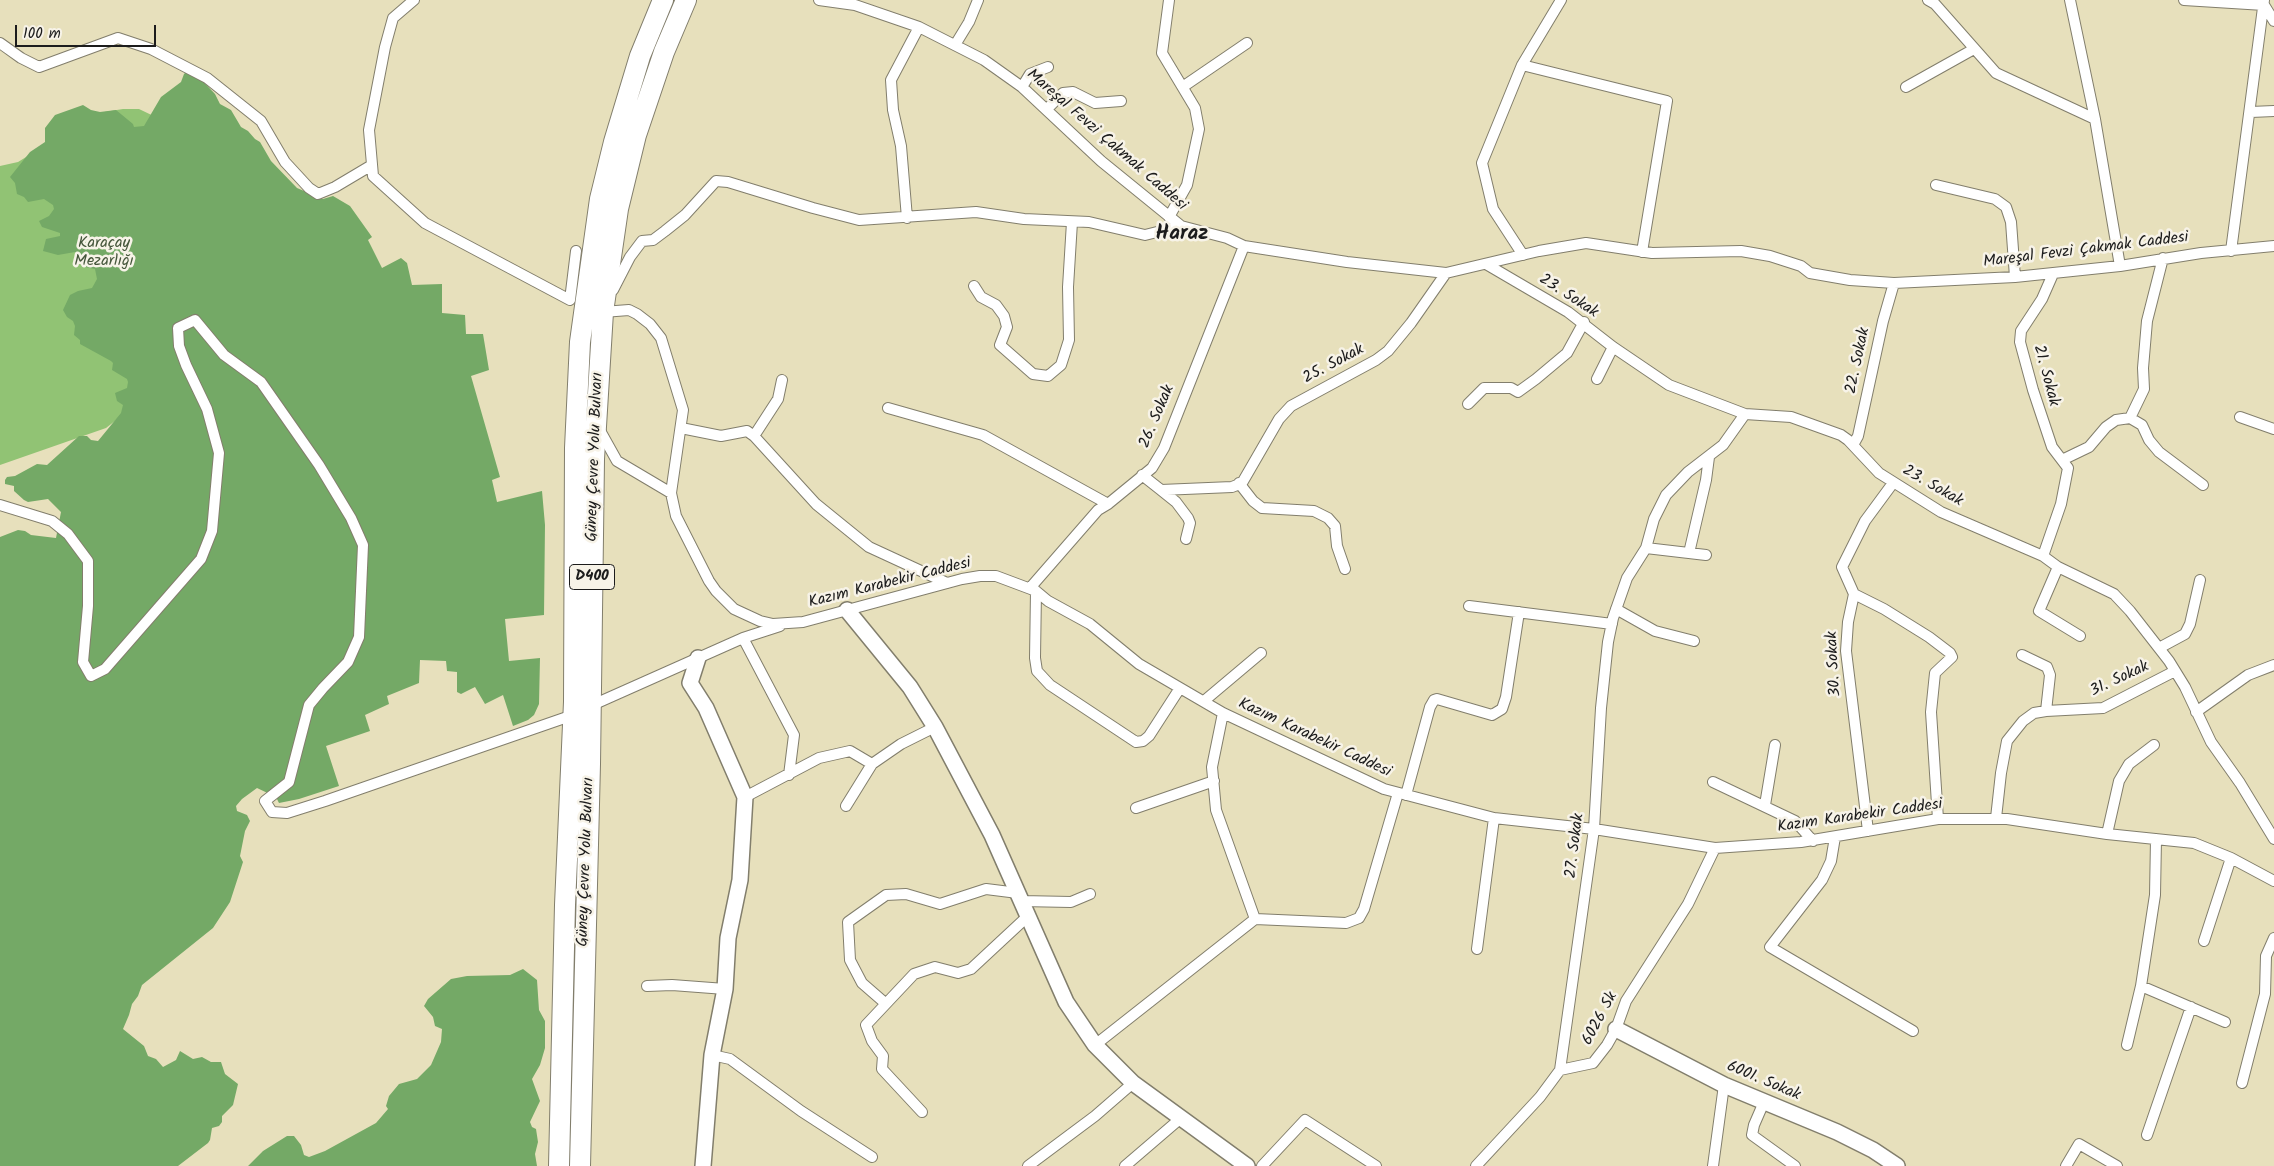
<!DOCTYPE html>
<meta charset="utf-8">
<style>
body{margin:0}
#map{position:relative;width:2274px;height:1166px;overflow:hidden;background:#e7e0bc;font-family:Kalam,sans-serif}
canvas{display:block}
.scale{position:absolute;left:15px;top:25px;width:141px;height:22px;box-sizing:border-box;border:2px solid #1c1c1c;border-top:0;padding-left:6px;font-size:15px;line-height:18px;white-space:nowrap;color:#1c1c1c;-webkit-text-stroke:4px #f7f3e8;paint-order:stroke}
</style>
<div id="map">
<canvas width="2274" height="1166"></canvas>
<div class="scale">100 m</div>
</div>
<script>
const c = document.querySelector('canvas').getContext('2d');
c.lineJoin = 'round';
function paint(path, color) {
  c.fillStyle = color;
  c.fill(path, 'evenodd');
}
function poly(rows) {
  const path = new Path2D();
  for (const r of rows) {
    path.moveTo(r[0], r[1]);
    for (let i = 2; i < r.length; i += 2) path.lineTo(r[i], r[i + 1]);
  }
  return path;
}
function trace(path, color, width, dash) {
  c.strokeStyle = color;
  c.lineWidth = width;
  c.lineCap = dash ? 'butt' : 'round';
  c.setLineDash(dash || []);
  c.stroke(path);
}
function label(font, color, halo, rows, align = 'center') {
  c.font = font + ' Kalam,sans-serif';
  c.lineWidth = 5;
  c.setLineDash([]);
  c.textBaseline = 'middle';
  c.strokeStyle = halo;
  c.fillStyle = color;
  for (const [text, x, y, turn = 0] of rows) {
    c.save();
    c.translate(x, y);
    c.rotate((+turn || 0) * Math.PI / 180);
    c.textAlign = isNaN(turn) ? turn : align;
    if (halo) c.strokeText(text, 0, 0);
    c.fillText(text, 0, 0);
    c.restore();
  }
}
const green = poly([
 [123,109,139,109,162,120,148,395,106,428,0,465,0,166,18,162,98,113]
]);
const forest = poly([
 [187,71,197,75,215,94,220,104,231,110,241,127,248,131,255,139,260,142,271,161,297,188,323,199,333,196,350,206,372,237,368,240,382,268,401,258,407,263,412,285,442,284,442,313,465,315,466,334,483,334,489,370,471,376,500,477,492,480,497,502,542,491,545,525,544,615,505,619,509,661,540,658,539,704,534,715,528,720,513,726,503,695,485,704,475,687,461,694,457,692,457,672,447,671,446,661,420,660,419,683,387,696,389,704,365,715,370,731,326,746,339,786,299,799,279,803,276,797,257,788,242,799,236,806,237,811,247,815,250,821,245,831,240,856,243,862,230,902,213,928,142,985,138,996,132,1004,129,1015,123,1029,144,1046,148,1056,156,1059,163,1067,176,1060,180,1051,193,1059,202,1057,211,1062,221,1062,225,1074,238,1084,233,1105,222,1116,222,1122,219,1126,212,1128,210,1140,208,1143,178,1166,0,1166,0,537,18,530,25,531,31,535,56,538,61,512,48,499,28,502,24,500,14,491,14,486,5,484,5,480,7,477,15,476,37,464,47,465,79,436,87,436,91,440,98,441,121,413,123,405,117,401,115,393,127,388,128,382,127,379,112,370,113,363,111,361,80,344,80,340,74,335,75,326,73,321,67,317,63,310,70,295,78,291,92,288,97,279,95,269,85,267,75,252,58,255,43,251,46,239,60,236,60,233,42,227,39,221,49,216,54,209,53,205,44,199,28,202,24,197,17,194,15,183,10,177,30,152,45,142,45,128,55,115,83,105,91,110,100,112,116,110,133,124,134,127,144,126,161,97,181,82,184,74],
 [523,969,537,980,539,1010,545,1021,545,1048,540,1065,532,1079,540,1101,530,1122,532,1127,536,1129,538,1142,535,1154,537,1166,248,1166,263,1151,287,1136,294,1136,301,1145,304,1155,309,1157,325,1151,376,1123,388,1109,386,1106,389,1096,399,1084,417,1079,431,1065,441,1042,442,1029,435,1026,433,1017,424,1006,428,999,451,979,467,976,510,975]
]);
const street = poly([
 [414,0,393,18,385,47,369,130,373,176,425,223,570,300,576,251],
 [819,0,855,5,919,27,984,60,1022,87,1101,161,1181,226,1227,238,1244,246,1347,262,1446,273,1539,251,1586,243,1652,253,1741,251,1770,256,1801,266,1810,273,1850,280,1894,283,2015,277,2120,266,2201,253,2274,246],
 [1928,0,1935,4,1996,73,2095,119],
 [2070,0,2095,119,2120,266],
 [2184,0,2264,5],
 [2264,5,2274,21],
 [0,43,21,58,39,67,118,38,151,49,207,78,261,121,285,162,309,188,318,194,335,187,372,165],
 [955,45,969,22,978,0],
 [1522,65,1667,101,1642,252],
 [1184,86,1247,43],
 [1022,87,1030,74,1048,67],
 [1906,87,1974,49],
 [1047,109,1063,93,1073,92,1095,103,1121,101],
 [2251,112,2274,111],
 [1936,185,1995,199,2006,207,2011,222,2015,277],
 [1169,217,1187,185,1199,129,1195,108,1162,53,1169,0],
 [907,218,901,146,893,110,891,80,919,27],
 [2231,251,2264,0],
 [1523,255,1493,209,1482,163,1522,65,1561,0],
 [1486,264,1568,312,1613,347,1669,385,1745,414,1791,417,1841,435,1848,440,1879,473,1941,512,2043,556,2058,567,2114,594,2130,611,2169,661,2185,687,2211,742,2240,783,2274,839],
 [974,286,981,297,996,305,1004,316,1007,327,1000,345,1033,374,1048,376,1061,365,1069,340,1068,287,1072,222],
 [613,290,630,257,642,241,653,240,665,231,685,215,716,181,728,182,813,208,859,220,976,212,1024,219,1089,222,1145,235,1181,226],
 [604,310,603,312,629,310,637,314,650,324,661,338,683,410,671,493,676,516,709,581,716,591,734,609,760,621,773,624,803,622,962,579,980,576,996,576,1036,591,1048,601,1090,624,1139,664,1223,713,1384,789,1494,818,1594,829,1715,848,1801,842,1938,819,2007,819,2107,834,2194,843,2231,858,2274,881],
 [1597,379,1613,347],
 [1468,404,1484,388,1511,388,1518,392,1536,379,1567,353,1584,322],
 [888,408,983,435,1108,504],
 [2240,417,2274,429],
 [2130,418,2144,389,2143,368,2147,321,2163,258],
 [598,427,617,461,671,493],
 [681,428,721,436,747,431,754,436,816,504,869,547,947,583],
 [754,436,778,399,782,380],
 [1853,445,1858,436,1883,321,1894,283],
 [2062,460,2089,447,2106,427,2116,420,2130,418,2142,425,2149,440,2159,452,2203,485],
 [1142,475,1161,490,1232,487,1242,483,1279,419,1291,406,1376,360,1388,351,1411,323,1446,273],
 [1239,483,1253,501,1262,508,1314,511,1328,518,1335,526,1337,546,1345,569],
 [1161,490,1176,502,1188,518,1190,523,1186,539],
 [0,505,52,521,68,534,88,561,88,606,83,662,91,676,105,669,201,559,212,531,219,453,207,409,186,365,179,346,178,328,195,320,224,355,261,382,319,465,351,518,363,545,359,637,348,662,323,688,309,705,289,782,265,801,272,812,287,813,325,801,576,714],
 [1646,548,1706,555],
 [1689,553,1706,480,1709,457],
 [2043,556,2061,504,2068,468,2052,447,2033,390,2020,342,2021,331,2042,299,2053,274],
 [2058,567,2039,611,2080,636],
 [1030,588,1098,510,1108,504,1152,468,1164,448,1244,246],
 [1036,591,1035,658,1037,671,1050,685,1136,742,1143,741,1149,736,1180,688],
 [1854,594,1884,609,1929,637,1950,653,1952,657,1935,673,1931,712,1938,819],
 [1469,606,1612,624],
 [1616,609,1655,631,1694,641],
 [743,638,794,735,789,775],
 [2159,648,2185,634,2190,624,2200,580],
 [2022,655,2047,667,2050,675,2046,711],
 [1204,701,1261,653],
 [588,707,743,638,780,626],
 [2196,712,2248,675,2274,665],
 [1223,713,1212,767,1216,810,1255,919],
 [1713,782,1795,821,1813,841],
 [1406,795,1430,707,1434,700,1437,699,1492,715,1502,709,1506,697,1519,612],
 [745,797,819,758,850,751,872,764],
 [1765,805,1775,745],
 [846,806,872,764,901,744,935,727],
 [1136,808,1214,781],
 [1996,818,2001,773,2007,741,2023,721,2034,713,2046,711,2103,708,2175,671],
 [1868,831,1846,651,1848,622,1854,594,1842,567,1865,521,1893,483],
 [2107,834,2119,781,2129,764,2154,745],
 [1835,837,1831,861,1822,880,1770,947,1913,1031],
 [1021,901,1071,902,1090,894],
 [2204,941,2231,858],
 [1477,949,1494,818],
 [647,986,672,985,725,989],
 [2141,986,2225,1022],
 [885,1003,862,983,850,960,848,922,886,895,906,894,940,904,986,889,1018,893],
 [1095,1045,1255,919,1346,923,1359,918,1364,909,1398,793],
 [2127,1045,2141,986,2155,895,2156,839],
 [712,1055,730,1059,801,1111,872,1157],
 [1560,1070,1594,829,1601,708,1608,642,1613,618,1627,578,1646,548,1654,519,1666,495,1688,472,1723,445,1745,414],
 [2242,1083,2265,994,2266,956,2274,938],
 [1764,1102,1754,1125,1752,1135,1795,1166],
 [922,1112,882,1069,883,1056,872,1041,866,1025,914,974,935,967,958,973,971,969,1028,916],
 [2147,1135,2191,1007],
 [1028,1166,1095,1116,1133,1083],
 [1125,1166,1181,1118],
 [1262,1166,1305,1120,1376,1166],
 [1476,1166,1540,1097,1560,1070,1593,1063,1607,1045,1616,1029,1626,1001,1688,904,1715,848],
 [1713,1166,1724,1085],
 [2066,1166,2079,1144,2117,1166]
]);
const secondary = poly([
 [847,610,910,687,935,727,992,835,1066,1002,1095,1045,1133,1083,1247,1166],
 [698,658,690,683,706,708,745,797,740,880,728,938,725,989,712,1055,703,1166],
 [1616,1029,1724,1085,1837,1132,1873,1150,1897,1166]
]);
const highway = poly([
 [559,1166,565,905,574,702,575,448,580,342,600,199,614,142,640,56,663,0],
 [580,1166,590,764,594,459,603,312,618,209,636,135,664,52,686,0]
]);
const shields = [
 [592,577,45]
];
const shieldNames = [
 ["D400",592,577]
];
const streetNames = [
 ["Mareşal Fevzi Çakmak Caddesi",1106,141,41],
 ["Mareşal Fevzi Çakmak Caddesi",2086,251,-7],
 ["23. Sokak",1568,297,33],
 ["22. Sokak",1859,361,-78],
 ["25. Sokak",1334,365,-28],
 ["21. Sokak",2045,376,75],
 ["26. Sokak",1158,417,-67],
 ["Güney Çevre Yolu Bulvarı",596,457,-88],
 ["23. Sokak",1932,487,30],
 ["Kazım Karabekir Caddesi",890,584,-14],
 ["30. Sokak",1835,664,-93],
 ["31. Sokak",2120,680,-25],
 ["Kazım Karabekir Caddesi",1314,739,25],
 ["Kazım Karabekir Caddesi",1860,817,-8],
 ["27. Sokak",1576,846,-83],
 ["Güney Çevre Yolu Bulvarı",587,862,-88],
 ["6026 Sk",1601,1019,-62],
 ["6001. Sokak",1763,1082,23]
];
const parkNames = [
 ["Karaçay",104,244],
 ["Mezarlığı",104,262]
];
const districtNames = [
 ["Haraz",1182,235]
];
paint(green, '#91c374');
paint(forest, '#74a966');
trace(street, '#827e6c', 12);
trace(secondary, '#827e6c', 18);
trace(highway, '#827e6c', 22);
trace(street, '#fff', 10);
trace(secondary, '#fff', 15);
trace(highway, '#fff', 20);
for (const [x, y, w] of shields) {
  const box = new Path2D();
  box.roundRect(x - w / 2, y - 12.5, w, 25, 4);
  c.fillStyle = '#f7f3e8';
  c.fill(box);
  trace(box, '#1c1c1c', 1);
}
label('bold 15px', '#1c1c1c', null, shieldNames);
label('16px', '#1c1c1c', '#f7f3e8', streetNames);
label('16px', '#45563b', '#f7f3e8', parkNames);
label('bold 21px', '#1c1c1c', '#f7f3e8', districtNames);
</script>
